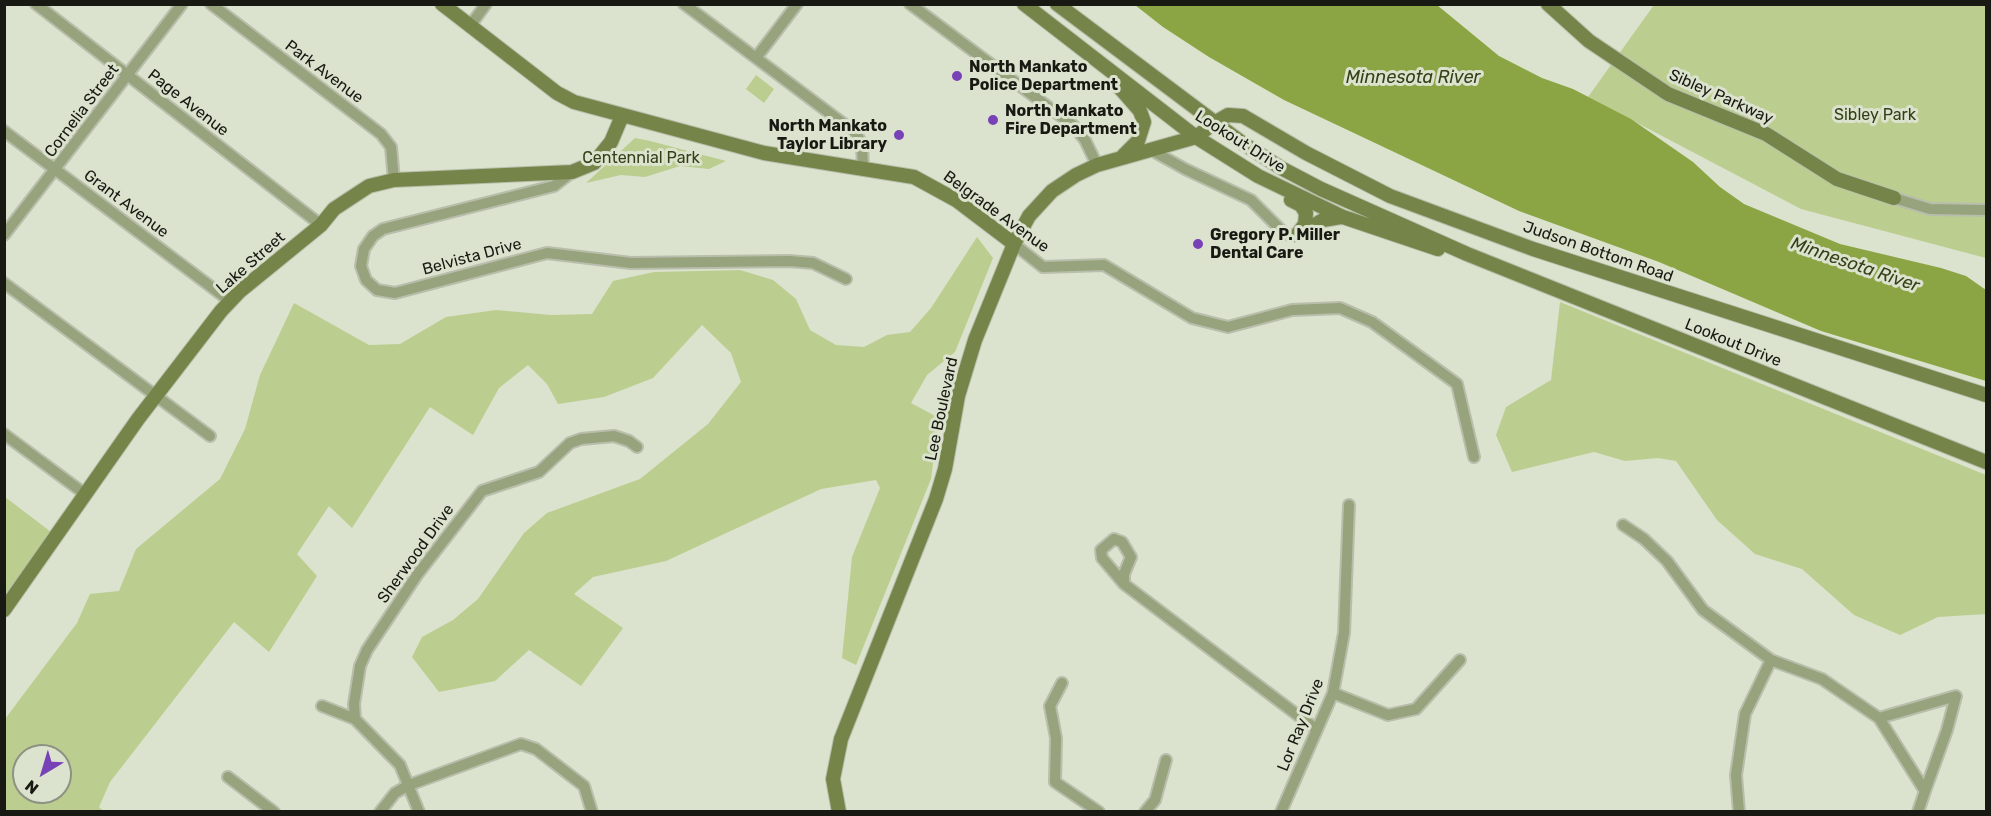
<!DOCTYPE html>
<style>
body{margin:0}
#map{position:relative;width:1991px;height:816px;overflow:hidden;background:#dbe2cd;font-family:Rubik,sans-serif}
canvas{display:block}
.frame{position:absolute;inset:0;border:6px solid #171912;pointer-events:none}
.north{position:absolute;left:12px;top:744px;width:60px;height:60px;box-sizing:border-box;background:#dbe2cd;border:2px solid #8d9282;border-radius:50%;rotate:218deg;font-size:16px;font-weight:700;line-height:24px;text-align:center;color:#171912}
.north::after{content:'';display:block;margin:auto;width:21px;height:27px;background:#7941b7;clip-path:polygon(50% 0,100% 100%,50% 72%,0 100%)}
</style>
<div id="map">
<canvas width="1991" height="816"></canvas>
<div class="frame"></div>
<div class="north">N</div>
</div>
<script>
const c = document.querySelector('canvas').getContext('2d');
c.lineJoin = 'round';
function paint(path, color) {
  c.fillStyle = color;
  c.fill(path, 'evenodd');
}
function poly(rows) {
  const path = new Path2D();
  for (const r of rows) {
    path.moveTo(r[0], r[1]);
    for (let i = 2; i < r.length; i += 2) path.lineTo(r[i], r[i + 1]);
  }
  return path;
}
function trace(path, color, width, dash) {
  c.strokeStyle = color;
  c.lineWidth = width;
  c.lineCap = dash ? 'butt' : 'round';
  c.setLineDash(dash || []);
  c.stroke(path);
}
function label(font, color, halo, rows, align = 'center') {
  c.font = font + ' Rubik,sans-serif';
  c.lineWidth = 6;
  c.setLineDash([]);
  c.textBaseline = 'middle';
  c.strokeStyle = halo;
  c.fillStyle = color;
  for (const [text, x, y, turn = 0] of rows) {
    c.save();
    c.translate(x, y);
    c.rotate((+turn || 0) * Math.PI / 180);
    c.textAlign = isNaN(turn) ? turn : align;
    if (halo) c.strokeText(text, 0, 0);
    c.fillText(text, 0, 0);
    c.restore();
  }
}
const green = poly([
 [1654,5,1986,5,1986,258,1801,209,1588,97],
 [756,75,774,89,764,103,746,89],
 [635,138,650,141,726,161,709,169,680,166,645,177,621,175,586,183],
 [977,237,993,258,955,352,927,375,911,403,939,418,931,479,856,665,842,658,852,557,880,488,876,480,821,489,666,561,593,577,574,594,623,628,581,686,529,650,495,681,439,692,412,657,422,637,453,620,478,599,524,533,547,513,640,479,708,424,741,382,731,353,702,325,653,378,604,397,558,404,547,384,528,365,499,388,473,435,430,407,352,528,329,506,297,554,317,576,269,652,234,622,110,782,99,807,103,811,5,811,5,719,77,623,90,594,119,591,136,549,220,479,245,429,260,375,294,303,369,345,400,344,446,317,496,310,551,315,592,314,613,281,654,272,740,270,773,280,796,299,810,330,836,345,864,347,887,335,910,332,931,308],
 [24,756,60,756,60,792,24,792],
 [1560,302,1986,475,1986,614,1938,617,1900,635,1854,615,1802,569,1755,554,1717,520,1676,461,1658,458,1625,461,1594,452,1512,472,1496,435,1506,407,1551,380],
 [5,497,55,535,5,610]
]);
const water = poly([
 [1135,5,1437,5,1499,56,1542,78,1573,89,1631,119,1693,162,1720,187,1744,204,1840,244,1941,268,1966,276,1986,290,1986,381,1821,331,1659,262,1519,211,1284,100,1209,57,1163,27]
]);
const street = poly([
 [36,4,321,225],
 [211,4,381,134,391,147,394,180],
 [684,4,856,133,862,145,863,167],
 [910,4,1074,126,1085,140,1097,165],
 [470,26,486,4],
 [756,58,797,4],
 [4,131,230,301],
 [1151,150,1185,169,1251,200,1282,231,1289,235,1297,235],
 [572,172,554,186,383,229,373,236,364,249,361,266,366,280,377,290,395,293,547,253,631,263,789,261,813,263,846,279],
 [1894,198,1930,209,1986,210],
 [4,235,182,4],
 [1014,244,1043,267,1104,265,1192,318,1228,327,1292,310,1340,308,1372,322,1457,384,1474,457],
 [4,283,210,436],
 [4,434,85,494],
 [1623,525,1644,539,1667,561,1703,610,1771,660,1822,679,1879,718,1925,791,1918,812],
 [1124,584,1102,558,1101,550,1114,539,1122,542,1131,557,1124,574,1124,584,1316,729],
 [1062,683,1050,706,1056,738,1055,782,1099,812],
 [1333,693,1388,715,1416,709,1460,660],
 [322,706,355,719],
 [1879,718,1956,696,1947,730,1925,791],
 [228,777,274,812],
 [380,812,395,793,409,785,521,744,536,749,584,786,592,812],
 [419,812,400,765,355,719,354,704,360,666,367,650,417,575,482,491,539,472,570,443,581,439,614,436,629,441,637,447],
 [1145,812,1155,800,1166,760],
 [1281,812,1333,693,1344,633,1349,505],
 [1739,812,1736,775,1745,714,1771,660]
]);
const secondary = poly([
 [442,4,557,93,574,102,764,153,914,177,956,200,1014,244],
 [1024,4,1196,137,1258,176,1343,217,1438,249],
 [1057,4,1241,142,1281,168,1321,189,1467,254,1986,462],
 [1548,4,1589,41,1668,94,1766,134,1837,179,1894,198],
 [1119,87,1140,111,1144,122,1138,141,1123,156],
 [1291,200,1301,205,1306,213,1305,224,1297,235],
 [1299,234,1323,220,1341,217],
 [4,610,138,419,221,311,240,291,321,225,334,209,369,186,394,180,572,172,594,163,611,142,622,116],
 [839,812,833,779,841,739,936,499,945,469,958,396,975,340,1014,244,1029,216,1052,191,1076,175,1097,165,1196,137,1214,123,1228,115,1243,116,1306,153,1390,196,1533,249,1986,395]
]);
const markers = [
 [957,76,6,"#7941b7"],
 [993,120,6,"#7941b7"],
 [899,135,6,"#7941b7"],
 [1198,244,6,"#7941b7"]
];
const poiNames = [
 ["North Mankato",969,67],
 ["Police Department",969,85],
 ["North Mankato",1005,111],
 ["Fire Department",1005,129],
 ["North Mankato",887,126,"right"],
 ["Taylor Library",887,144,"right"],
 ["Gregory P. Miller",1210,235],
 ["Dental Care",1210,253]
];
const streetNames = [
 ["Park Avenue",324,72,37],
 ["Sibley Parkway",1721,97,24],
 ["Page Avenue",188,103,38],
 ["Cornelia Street",82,111,-53],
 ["Lookout Drive",1240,142,32],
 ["Grant Avenue",126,204,37],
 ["Belgrade Avenue",996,212,36],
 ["Judson Bottom Road",1598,252,19],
 ["Belvista Drive",472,257,-15],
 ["Lake Street",251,263,-41],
 ["Lookout Drive",1733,343,22],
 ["Lee Boulevard",942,409,-78],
 ["Sherwood Drive",416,554,-54],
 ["Lor Ray Drive",1301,725,-68]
];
const parkNames = [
 ["Sibley Park",1875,115],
 ["Centennial Park",641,158]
];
const waterNames = [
 ["Minnesota River",1413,78],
 ["Minnesota River",1855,265,19]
];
paint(green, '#bbce8f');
paint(water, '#8ca544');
trace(street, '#b8beab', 14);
trace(secondary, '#b8beab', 16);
trace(street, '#97a37c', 10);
trace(secondary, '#758549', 14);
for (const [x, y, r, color] of markers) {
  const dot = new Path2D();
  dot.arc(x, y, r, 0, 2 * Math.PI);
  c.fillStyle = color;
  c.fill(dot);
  trace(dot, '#dbe2cd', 2);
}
label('bold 16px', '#171912', '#dbe2cd', poiNames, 'left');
label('16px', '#171912', '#dbe2cd', streetNames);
label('16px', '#343f17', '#dbe2cd', parkNames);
label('italic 18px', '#364018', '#dbe2cd', waterNames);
</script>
